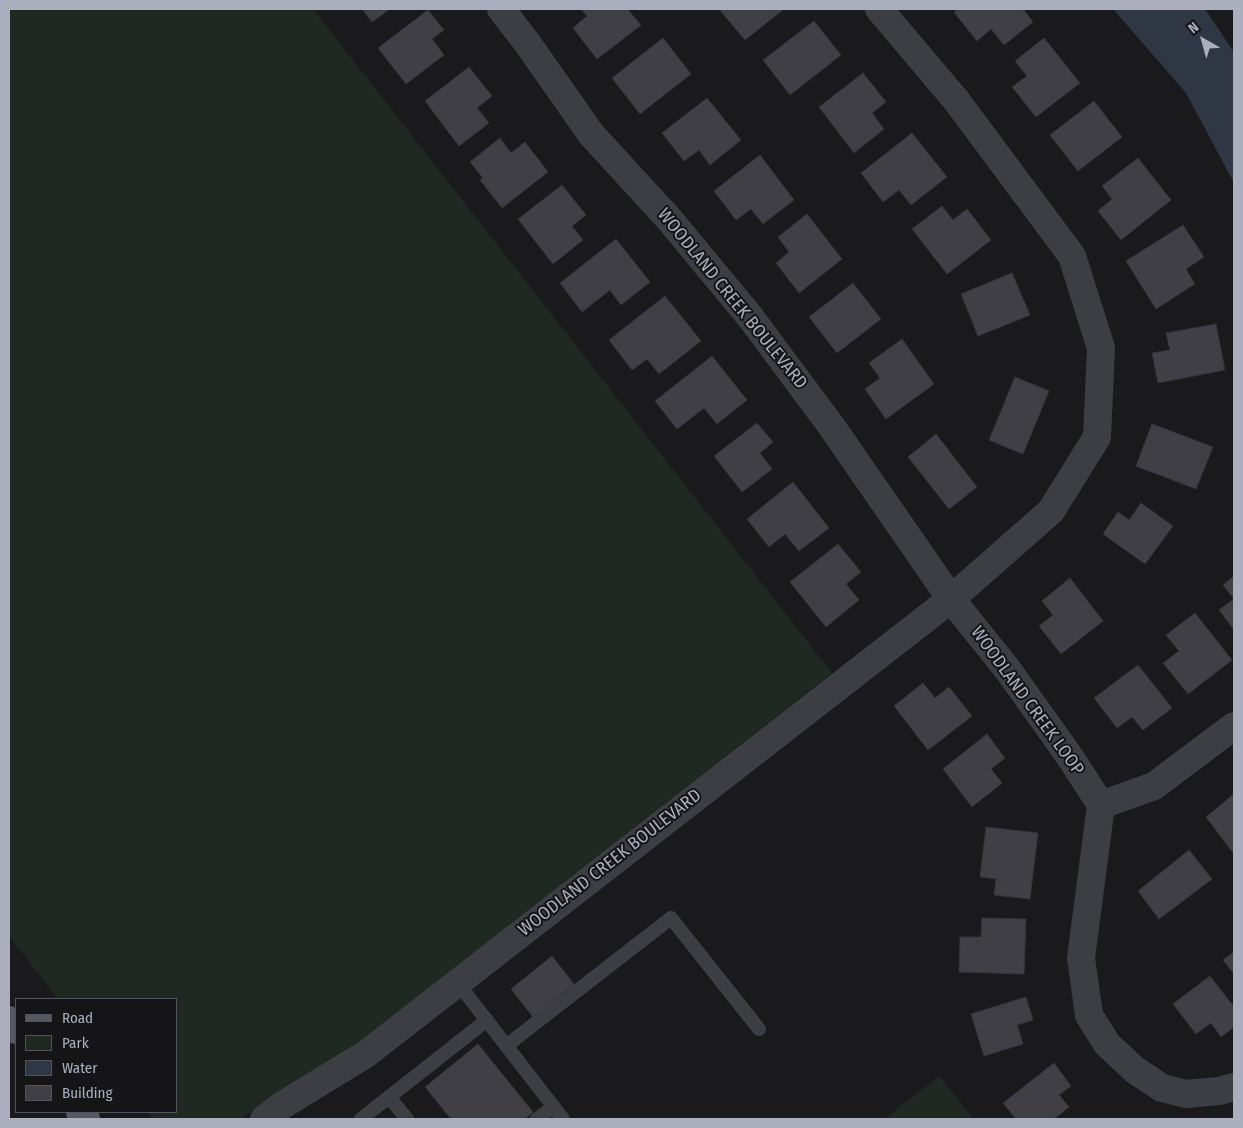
<!DOCTYPE html>
<style>
body{margin:0}
#map{position:relative;width:1243px;height:1128px;overflow:hidden;background:#1a1a1d;font-family:"Fira Sans Condensed",sans-serif}
canvas{display:block}
.frame{position:absolute;inset:0;border:10px solid #abaebd;pointer-events:none}
.legend{position:absolute;left:15px;top:998px;width:162px;height:115px;box-sizing:border-box;background:#151518;border:1px solid #51525a;margin:0;padding:6px 9px;list-style:none;font-size:15px;color:#abaebd}
.legend li{display:flex;align-items:center;gap:10px;height:25px}
.legend b{width:25px;border:1px solid #51525a}
.north{position:absolute;left:1178px;top:15px;width:50px;height:50px;-webkit-text-stroke:4px #151518;paint-order:stroke;rotate:322deg;font-size:14px;font-weight:700;line-height:20px;text-align:center;color:#abaebd}
.north::after{content:'';display:block;margin:auto;width:18px;height:22px;background:#abaebd;clip-path:polygon(50% 0,100% 100%,50% 72%,0 100%)}
</style>
<div id="map">
<canvas width="1243" height="1128"></canvas>
<div class="frame"></div>
<ul class="legend">
<li><b style="height:6px;background:#565762"></b>Road</li>
<li><b style="height:14px;background:#1f2922"></b>Park</li>
<li><b style="height:14px;background:#2e3743"></b>Water</li>
<li><b style="height:14px;background:#403f45"></b>Building</li>
</ul>
<div class="north">N</div>
</div>
<script>
const c = document.querySelector('canvas').getContext('2d');
c.lineJoin = 'round';
function paint(path, color) {
  c.fillStyle = color;
  c.fill(path, 'evenodd');
}
function poly(rows) {
  const path = new Path2D();
  for (const r of rows) {
    path.moveTo(r[0], r[1]);
    for (let i = 2; i < r.length; i += 2) path.lineTo(r[i], r[i + 1]);
  }
  return path;
}
function trace(path, color, width, dash) {
  c.strokeStyle = color;
  c.lineWidth = width;
  c.lineCap = dash ? 'butt' : 'round';
  c.setLineDash(dash || []);
  c.stroke(path);
}
function label(font, color, halo, rows, align = 'center') {
  c.font = font + ' "Fira Sans Condensed",sans-serif';
  c.lineWidth = 4;
  c.setLineDash([]);
  c.textBaseline = 'middle';
  c.strokeStyle = halo;
  c.fillStyle = color;
  for (const [text, x, y, turn = 0] of rows) {
    c.save();
    c.translate(x, y);
    c.rotate((+turn || 0) * Math.PI / 180);
    c.textAlign = isNaN(turn) ? turn : align;
    if (halo) c.strokeText(text, 0, 0);
    c.fillText(text, 0, 0);
    c.restore();
  }
}
const green = poly([
 [9,9,313,9,832,673,358,1043,272,1096,241,1119,153,1119,147,1112,176,1112,176,999,58,999,9,936],
 [939,1076,974,1119,884,1119]
]);
const water = poly([
 [1113,9,1205,9,1234,52,1234,183,1186,93]
]);
const building = poly([
 [362,9,390,9,372,22,362,9],
 [581,9,630,9,628,10,641,25,597,59,573,28,587,16,581,9],
 [719,9,784,9,745,40,719,9],
 [958,9,1023,9,1033,22,1004,45,991,29,977,41,954,12,958,9],
 [428,10,444,30,432,39,444,55,406,84,378,48,428,10],
 [814,21,841,55,790,95,763,60,814,21],
 [663,38,691,74,640,114,612,78,663,38],
 [1044,38,1080,83,1036,117,1012,87,1027,76,1015,61,1044,38],
 [469,67,492,96,477,108,489,123,459,146,425,101,469,67],
 [863,73,886,102,872,113,884,129,854,153,819,107,863,73],
 [707,98,741,140,710,165,699,150,684,161,662,133,707,98],
 [1094,101,1122,137,1078,171,1050,135,1094,101],
 [912,133,947,177,911,205,899,190,883,202,861,173,912,133],
 [500,138,511,153,525,142,548,172,502,208,480,180,483,178,470,162,500,138],
 [760,155,794,200,763,224,751,209,736,220,714,191,760,155],
 [1138,158,1171,200,1121,240,1098,211,1112,199,1102,186,1138,158],
 [562,185,586,215,572,226,583,240,553,264,518,219,562,185],
 [942,206,953,220,967,209,991,240,947,274,912,229,942,206],
 [807,214,842,259,799,293,776,263,789,252,778,237,807,214],
 [1183,225,1204,257,1186,269,1195,284,1156,309,1126,261,1183,225],
 [616,239,650,282,621,305,610,290,582,312,560,283,616,239],
 [1012,273,1030,315,978,336,961,294,1012,273],
 [853,283,881,319,837,353,809,317,853,283],
 [665,296,701,341,659,374,647,359,632,370,609,340,665,296],
 [1216,324,1225,370,1158,383,1152,353,1170,350,1166,333,1216,324],
 [902,339,934,384,886,419,865,389,880,378,869,363,902,339],
 [712,356,747,400,717,424,704,408,677,429,655,401,712,356],
 [1015,377,1049,391,1023,454,989,440,1015,377],
 [757,423,773,442,760,453,772,469,742,492,714,456,757,423],
 [1152,424,1213,447,1196,489,1136,466,1152,424],
 [936,434,977,487,949,509,908,457,936,434],
 [793,482,829,528,799,551,785,534,769,547,747,519,793,482],
 [1141,503,1173,526,1145,564,1103,534,1118,512,1129,520,1141,503],
 [838,544,861,572,846,584,859,600,826,627,790,582,838,544],
 [1234,576,1234,630,1219,610,1234,599,1223,585,1234,576],
 [1070,578,1103,621,1061,654,1039,626,1053,615,1042,601,1070,578],
 [1195,613,1232,660,1188,694,1163,663,1179,651,1166,635,1195,613],
 [1138,665,1172,708,1143,730,1132,717,1117,728,1094,698,1138,665],
 [923,683,935,698,949,687,972,716,928,750,894,706,923,683],
 [987,734,1005,758,991,769,1002,783,972,807,943,769,987,734],
 [1234,794,1234,854,1206,817,1234,794],
 [986,827,1038,833,1030,899,994,895,996,879,980,877,986,827],
 [1189,850,1212,879,1159,919,1138,891,1189,850],
 [982,918,1026,919,1024,974,959,972,960,937,981,937,982,918],
 [1234,952,1234,974,1223,960,1234,952],
 [552,956,574,984,533,1017,511,989,552,956],
 [1210,976,1234,1007,1234,1027,1221,1037,1211,1023,1196,1034,1173,1004,1210,976],
 [1026,997,1033,1020,1017,1025,1023,1044,984,1056,971,1014,1026,997],
 [478,1044,533,1112,525,1119,451,1119,425,1087,478,1044],
 [1054,1063,1071,1086,1059,1095,1069,1107,1054,1119,1016,1119,1003,1103,1054,1063]
]);
const lane = poly([
 [457,982,563,1119],
 [506,1046,671,918,759,1029],
 [389,1097,407,1119],
 [361,1119,487,1020],
 [537,1119,553,1107]
]);
const street = poly([
 [501,9,528,44,591,134,669,219,751,318,832,427,951,599,1008,670,1070,757,1101,805,1081,958,1089,1015,1107,1044,1135,1070,1162,1088,1186,1094,1219,1091,1234,1087],
 [1101,805,1154,786,1234,726],
 [264,1119,281,1106,366,1054,951,599,1051,511,1097,437,1101,348,1072,256,956,100,879,9]
]);
const primary = poly([
 [9,1020,16,1030],
 [80,1112,86,1119]
]);
const streetNames = [
 ["WOODLAND CREEK BOULEVARD",732,299,51],
 ["WOODLAND CREEK LOOP",1027,701,54],
 ["WOODLAND CREEK BOULEVARD",610,863,-38]
];
paint(green, '#1f2922');
paint(water, '#2e3743');
paint(building, '#403f45');
trace(building, '#353439', 1);
trace(lane, '#3d3d44', 14);
trace(street, '#3d3d44', 28);
trace(primary, '#565762', 28);
label('18px', '#abaebd', '#151518', streetNames);
</script>
